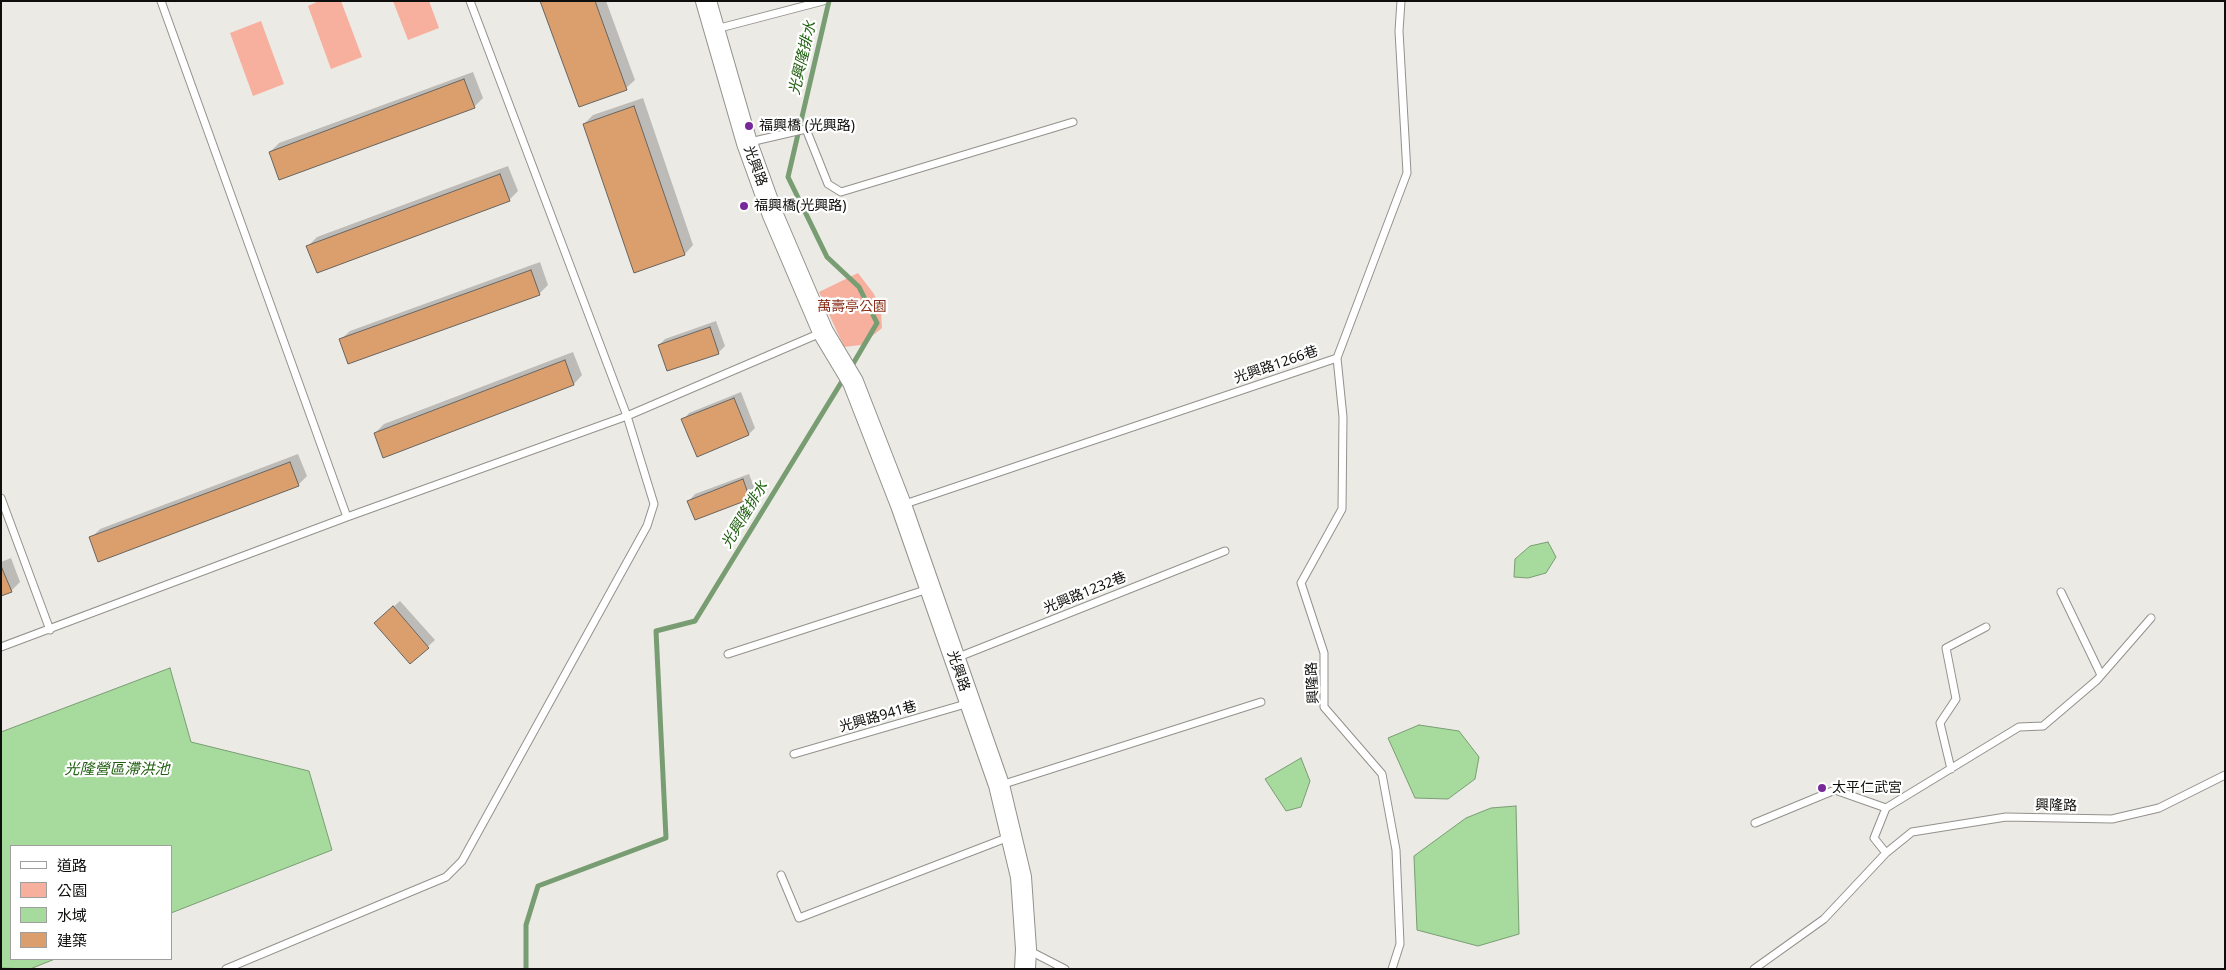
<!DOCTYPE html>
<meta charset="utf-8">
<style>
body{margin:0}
#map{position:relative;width:2226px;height:970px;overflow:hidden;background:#eceae5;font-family:"Noto Sans","Noto Sans TC",sans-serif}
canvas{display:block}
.frame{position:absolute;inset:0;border:2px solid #0e0e0c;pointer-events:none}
.legend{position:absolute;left:10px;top:845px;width:162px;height:115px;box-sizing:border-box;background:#fff;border:1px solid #9f9f9e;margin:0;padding:6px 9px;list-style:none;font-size:15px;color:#0e0e0c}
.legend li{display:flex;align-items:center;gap:10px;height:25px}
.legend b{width:25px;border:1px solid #9f9f9e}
</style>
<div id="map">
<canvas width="2226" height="970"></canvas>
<div class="frame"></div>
<ul class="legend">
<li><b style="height:6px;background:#fff"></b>道路</li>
<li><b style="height:14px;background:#f7af9e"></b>公園</li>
<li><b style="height:14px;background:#a7da9d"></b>水域</li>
<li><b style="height:14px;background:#da9f6c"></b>建築</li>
</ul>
</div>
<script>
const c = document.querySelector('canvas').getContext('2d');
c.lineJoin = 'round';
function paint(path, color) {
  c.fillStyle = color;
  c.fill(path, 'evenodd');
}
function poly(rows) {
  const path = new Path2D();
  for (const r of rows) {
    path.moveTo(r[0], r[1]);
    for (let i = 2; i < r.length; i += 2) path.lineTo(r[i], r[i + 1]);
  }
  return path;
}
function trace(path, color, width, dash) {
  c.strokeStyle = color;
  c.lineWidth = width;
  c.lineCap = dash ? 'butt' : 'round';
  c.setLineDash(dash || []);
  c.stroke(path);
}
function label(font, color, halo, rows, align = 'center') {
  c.font = font + ' "Noto Sans","Noto Sans TC",sans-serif';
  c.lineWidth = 4.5;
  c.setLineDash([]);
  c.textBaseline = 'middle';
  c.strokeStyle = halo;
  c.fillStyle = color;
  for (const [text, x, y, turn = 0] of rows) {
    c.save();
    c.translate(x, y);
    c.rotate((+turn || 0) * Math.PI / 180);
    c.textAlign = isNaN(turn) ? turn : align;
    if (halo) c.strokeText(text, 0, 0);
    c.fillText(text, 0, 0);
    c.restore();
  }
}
const green = poly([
 [319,1,341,1,362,57,331,69,308,6],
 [393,1,429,1,439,28,408,40],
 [261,21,284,84,253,96,230,33],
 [858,273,874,294,881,311,882,328,861,345,844,347,819,292]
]);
const water = poly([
 [1548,542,1556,557,1546,573,1528,578,1514,577,1515,559,1530,546,1548,542],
 [170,668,191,742,309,771,332,850,171,913,171,846,11,846,11,959,55,959,30,969,1,968,1,732,170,668],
 [1419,725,1459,731,1479,757,1475,779,1448,799,1415,798,1388,738,1419,725],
 [1301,758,1310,781,1301,807,1286,811,1265,779,1301,758],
 [1516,806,1519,934,1478,946,1417,930,1414,856,1466,818,1491,808,1516,806]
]);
const shadow = poly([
 [541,1,606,1,635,80,626,88],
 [473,72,483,98,474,107,270,152,279,143],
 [643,98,693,245,685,254,584,124,593,115],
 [508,166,518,191,509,200,308,246,317,237],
 [540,262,548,285,540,293,349,362,341,339,350,331],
 [716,321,725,346,718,353,659,345,665,339],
 [573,352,582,375,574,384,375,433,384,424],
 [741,392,755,428,749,434,698,455,683,420,689,413],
 [298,454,307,476,298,485,91,538,100,529],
 [749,474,756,492,749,498,689,501,695,494],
 [11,558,20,582,11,591,1,595,1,562],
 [400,601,435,640,410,663,382,617]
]);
const stream = poly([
 [829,1,788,177,827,257,859,287,877,323,850,369],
 [526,969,526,925,538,886,666,838,656,631,695,621,844,378]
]);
const building = poly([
 [540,1,595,1,627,90,579,107,540,1],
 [464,79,475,108,279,180,269,152,464,79],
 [634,106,685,255,634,273,583,124,634,106],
 [500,174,510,201,317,273,306,246,500,174],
 [531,270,540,295,348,364,339,339,531,270],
 [710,327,719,354,667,371,658,345,710,327],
 [565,360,574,385,383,458,374,433,565,360],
 [734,398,749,435,697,457,681,419,734,398],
 [290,462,299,486,98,562,89,537,290,462],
 [743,479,750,499,695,520,687,501,743,479],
 [1,566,12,592,1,596,1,566],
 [393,606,429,648,410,664,374,623,393,606]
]);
const lane = poly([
 [161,1,347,517],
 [716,29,823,1],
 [750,142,806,129,828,184,841,192,1073,122],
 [1337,358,1343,417,1342,509,1301,583,1324,653,1324,707,1382,774,1396,850,1400,944,1392,969],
 [1,498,50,630],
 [902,505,1337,358,1407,173,1399,31,1401,1],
 [2061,592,2101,675],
 [1,647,347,517,627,416,823,332],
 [728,654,928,589],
 [956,658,1225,551],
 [794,754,969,703],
 [1951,769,1940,723,1956,699,1946,648,1986,627],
 [1001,785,1261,702],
 [1886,808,2019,727,2043,726,2097,680,2151,618],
 [1755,823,1835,790,1886,808,1874,838,1886,853],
 [781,875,799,918,1009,837],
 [1028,950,1065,969],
 [226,969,446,877,462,861,647,526,654,504,627,416,470,1],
 [1754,969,1824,919,1886,853,1912,832,2006,817,2112,819,2159,808,2225,775]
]);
const secondary = poly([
 [706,1,747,143,773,215,823,332,853,382,901,505,999,785,1021,877,1026,949,1025,969]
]);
const markers = [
 [749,126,5,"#792899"],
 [744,206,5,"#792899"],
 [1822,788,5,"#792899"]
];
const poiNames = [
 ["福興橋 (光興路)",759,126],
 ["福興橋(光興路)",754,206],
 ["太平仁武宮",1832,788]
];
const streetNames = [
 ["光興路",755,166,70],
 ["光興路1266巷",1276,365,-19],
 ["光興路1232巷",1085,593,-22],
 ["光興路",958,671,71],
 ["興隆路",1313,683,-93],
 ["光興路941巷",878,717,-16],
 ["興隆路",2056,806,1]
];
const parkNames = [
 ["萬壽亭公園",852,307]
];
const waterNames = [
 ["光興隆排水",803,58,-77],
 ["光興隆排水",745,515,-59],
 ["光隆營區滯洪池",117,770]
];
paint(green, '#f7af9e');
paint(water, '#a7da9d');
trace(water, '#799d72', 1);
paint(shadow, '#0003');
trace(stream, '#799d72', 5);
paint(building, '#da9f6c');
trace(building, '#686460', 1);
trace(lane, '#93918c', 9);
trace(secondary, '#93918c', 22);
trace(lane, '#fff', 7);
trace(secondary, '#fff', 20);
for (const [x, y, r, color] of markers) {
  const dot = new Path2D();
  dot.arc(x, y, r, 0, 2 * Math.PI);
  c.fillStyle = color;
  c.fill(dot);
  trace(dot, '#fff', 2);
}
label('14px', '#0e0e0c', '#fff', poiNames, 'left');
label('14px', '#0e0e0c', '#fff', streetNames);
label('14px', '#8b301c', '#fff', parkNames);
label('italic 15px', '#206010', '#fff', waterNames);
</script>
